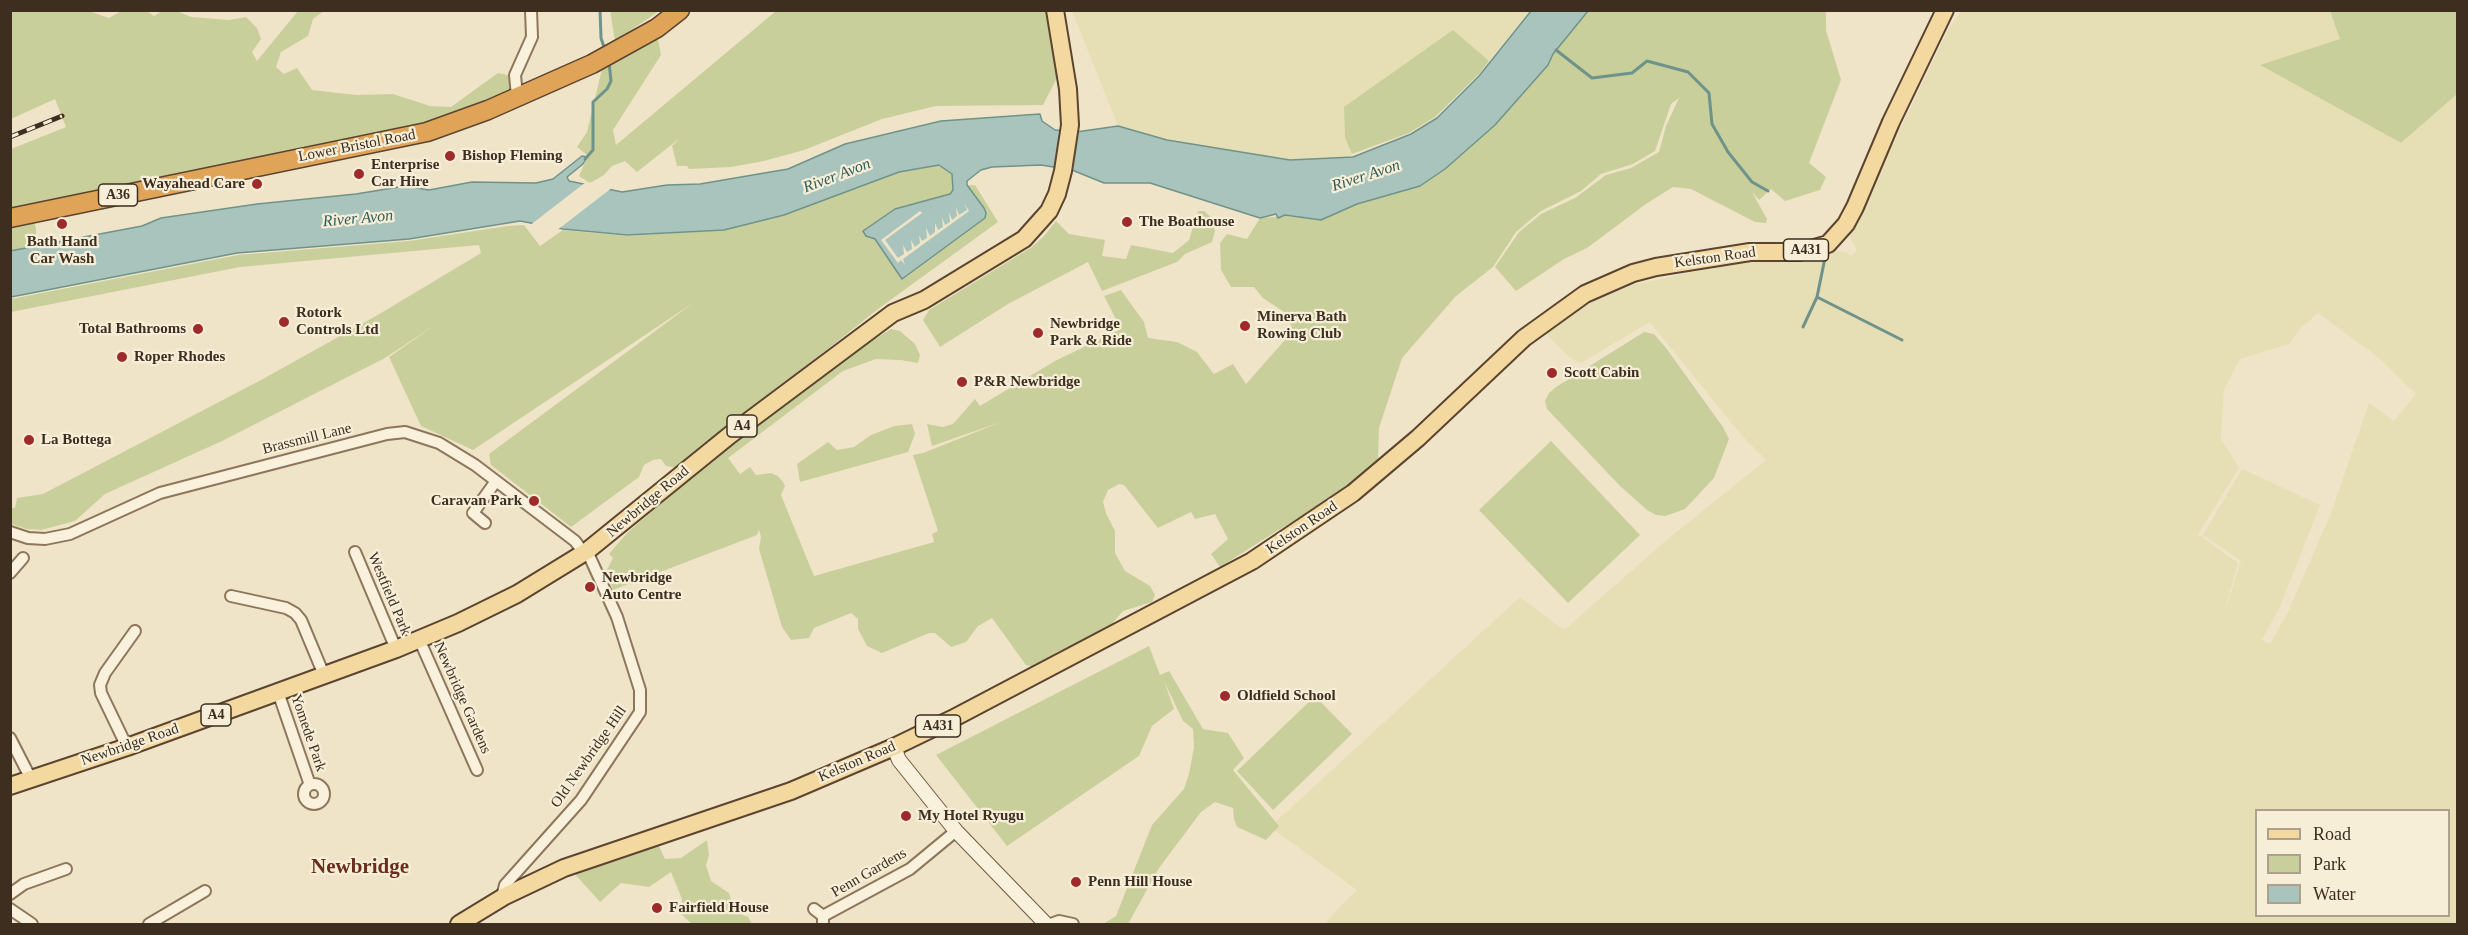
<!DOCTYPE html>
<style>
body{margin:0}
#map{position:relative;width:2468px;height:935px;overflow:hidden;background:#f0e4c8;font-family:Georgia,serif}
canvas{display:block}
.frame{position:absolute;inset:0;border:12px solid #3d2e20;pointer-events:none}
.legend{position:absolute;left:2255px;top:809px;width:195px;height:108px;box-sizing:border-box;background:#f7eed8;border:2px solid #ada18e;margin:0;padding:8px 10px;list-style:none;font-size:18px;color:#3d2e20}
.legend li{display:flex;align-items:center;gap:12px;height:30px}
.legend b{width:30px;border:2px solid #ada18e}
</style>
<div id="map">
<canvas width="2468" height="935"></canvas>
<div class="frame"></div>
<ul class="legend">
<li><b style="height:8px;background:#f3d9a0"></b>Road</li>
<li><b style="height:16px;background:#c9cf9b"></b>Park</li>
<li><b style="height:16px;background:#a9c4bc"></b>Water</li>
</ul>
</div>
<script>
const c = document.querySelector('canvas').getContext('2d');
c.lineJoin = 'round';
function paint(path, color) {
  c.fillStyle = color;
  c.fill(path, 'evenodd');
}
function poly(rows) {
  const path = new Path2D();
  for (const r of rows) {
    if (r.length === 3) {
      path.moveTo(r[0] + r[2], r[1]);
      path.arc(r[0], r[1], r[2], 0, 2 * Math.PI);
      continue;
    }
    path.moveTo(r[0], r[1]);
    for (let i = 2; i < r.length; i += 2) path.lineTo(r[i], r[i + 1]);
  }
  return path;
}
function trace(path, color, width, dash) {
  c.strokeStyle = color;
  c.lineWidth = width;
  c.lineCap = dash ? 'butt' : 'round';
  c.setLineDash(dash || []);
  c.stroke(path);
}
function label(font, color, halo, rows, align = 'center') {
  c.font = font + ' Georgia,serif';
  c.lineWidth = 4.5;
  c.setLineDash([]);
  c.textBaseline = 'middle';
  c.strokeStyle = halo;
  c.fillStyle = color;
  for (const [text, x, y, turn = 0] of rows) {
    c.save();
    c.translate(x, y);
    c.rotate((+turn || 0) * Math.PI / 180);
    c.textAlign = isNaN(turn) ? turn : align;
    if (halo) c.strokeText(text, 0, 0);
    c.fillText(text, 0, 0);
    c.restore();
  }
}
const farmland = poly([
 [1072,11,1530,11,1489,61,1452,31,1345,138,1353,157,1290,160,1167,140,1118,126],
 [1961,11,2330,11,2340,39,2261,66,2401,143,2457,94,2457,924,1324,924,1357,890,1270,827,1520,597,1564,630,1663,543,1766,460,1742,436,1650,322,1581,363,1570,358,1544,332,1596,300,1636,284,1755,259,1833,250,1845,252,1852,256,1857,250,1847,232,1870,198,1882,167,1947,32],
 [2318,313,2379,358,2416,394,2394,421,2369,403,2330,516,2287,614,2270,644,2262,640,2281,604,2320,505,2242,469,2203,535,2241,561,2223,617,2238,563,2198,534,2239,468,2221,439,2224,389,2240,359,2289,344,2299,330],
 [2256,810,2448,810,2448,916,2256,916]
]);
const green = poly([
 [123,10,147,11,154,16,162,11,177,11,191,17,229,20,246,17,257,28,261,39,252,52,257,61,298,11,324,11,313,19,308,36,281,52,276,67,284,74,297,68,312,90,356,95,393,94,430,106,451,107,498,73,512,76,512,88,486,102,422,125,11,213,11,149,66,127,55,99,11,119,10,11,89,11,109,18],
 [610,10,659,11,615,41],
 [776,11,1046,11,1057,78,1043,105,936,106,882,119,804,150,764,161,731,167,689,169,687,166,677,166,672,146,680,138,637,172,625,161,612,166,604,175,590,183,579,176,588,156,577,147,587,132,602,69,658,39,661,55,613,130,616,145],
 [1588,11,1826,11,1826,30,1841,80,1809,163,1826,177,1820,190,1785,201,1771,189,1759,200,1752,192,1767,219,1766,223,1755,222,1691,189,1673,187,1646,204,1587,248,1564,259,1516,291,1495,267,1519,232,1541,214,1575,198,1606,175,1631,168,1659,152,1666,126,1679,98,1671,104,1655,151,1633,164,1601,174,1581,191,1541,211,1516,232,1493,267,1456,296,1402,358,1379,428,1378,459,1334,498,1280,529,1220,567,1211,554,1228,539,1215,514,1195,519,1191,512,1158,528,1124,485,1119,484,1108,490,1103,502,1106,513,1115,531,1115,553,1125,571,1150,586,1155,595,1152,602,1123,611,1110,626,1098,635,1059,651,1034,667,1026,665,992,618,978,626,966,642,951,647,935,633,929,633,882,653,867,646,858,629,858,619,851,613,814,628,809,638,791,640,782,627,759,549,761,537,759,530,757,535,613,590,607,570,613,558,609,554,628,532,722,452,844,358,891,329,900,331,915,344,920,355,918,363,901,360,876,359,843,371,728,458,740,474,750,467,756,475,771,473,778,476,783,482,785,486,781,495,814,576,934,542,932,534,938,531,913,455,923,453,1001,422,932,446,927,424,943,427,953,424,975,399,980,406,1055,361,1121,329,1104,296,1121,290,1144,322,1148,338,1177,342,1197,352,1214,374,1233,364,1246,384,1293,331,1287,314,1263,298,1254,287,1231,287,1221,270,1220,243,1227,234,1247,239,1260,218,1286,216,1321,220,1357,204,1420,186,1445,169,1495,125,1547,65,1553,54],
 [2330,11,2457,11,2457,94,2401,143,2260,65,2340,39],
 [1453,30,1489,61,1479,74,1435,117,1409,133,1352,154,1345,138,1344,107],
 [939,165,952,174,952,186,975,185,998,222,878,309,678,468,666,466,661,459,653,460,644,465,639,477,571,527,491,465,489,454,693,303,473,450,421,426,389,357,438,323,385,358,222,441,105,494,75,521,41,530,27,529,11,524,11,508,15,508,17,498,43,494,261,380,376,316,481,253,479,245,240,267,11,312,11,299,238,255,409,241,507,226,524,225,540,246,563,230,626,236,724,230,784,215,899,172],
 [1198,211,1204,211,1211,217,1215,231,1212,242,1185,254,1177,262,1102,291,1088,262,1008,304,940,347,923,320,929,310,1032,247,1044,236,1056,221,1069,234,1105,240,1102,256,1126,259,1131,245,1173,253,1189,240],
 [34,222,36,228,36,252,11,257,10,225],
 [1644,332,1654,334,1666,348,1723,427,1729,439,1714,478,1685,509,1665,516,1656,515,1647,510,1620,486,1547,409,1545,401,1549,393,1556,387],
 [912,424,915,434,908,452,800,482,797,464,828,442,837,450,854,447,871,435,894,426],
 [1551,441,1640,535,1568,603,1479,510],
 [1149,646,1160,675,1169,671,1203,729,1228,733,1244,758,1233,770,1279,826,1266,840,1237,827,1234,819,1233,808,1215,802,1201,812,1159,868,1128,924,1103,924,1116,916,1152,825,1184,789,1189,774,1194,747,1193,729,1183,721,1164,681,1174,709,1152,726,1139,756,1007,846,936,755],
 [1315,696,1352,734,1273,810,1237,771],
 [656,840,665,859,681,858,707,840,709,855,706,865,711,881,729,893,735,912,748,917,752,924,692,924,681,914,682,899,671,872,649,887,621,883,600,902,573,872]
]);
const water = poly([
 [1531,11,1588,11,1553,54,1548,65,1495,125,1445,169,1420,186,1357,204,1321,220,1285,215,1278,218,1276,214,1260,218,1150,183,1104,183,1072,170,1041,165,992,167,981,170,967,181,967,185,984,208,986,213,985,218,902,279,875,239,866,236,863,231,895,209,950,194,953,190,952,174,939,165,899,172,784,215,724,230,627,235,563,229,520,221,409,239,237,253,11,297,10,251,142,226,161,218,257,204,356,194,405,186,429,190,472,182,536,183,553,179,582,156,587,157,583,164,567,177,569,181,622,192,667,185,700,184,788,169,845,144,941,121,1040,114,1042,121,1055,130,1076,132,1118,126,1167,140,1290,160,1353,157,1411,134,1437,118,1479,76,1531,11]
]);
const pier = poly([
 [586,182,613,187,556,231,529,226],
 [964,203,969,211,903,259,905,265,901,260,898,263,881,240,920,211,922,213,885,240,898,258,904,254,903,245,907,252,912,249,911,240,915,247,920,243,919,235,922,241,927,238,926,228,930,236,935,232,935,223,938,230,943,227,942,217,945,225,950,222,949,212,952,220,957,216,956,207,959,215,967,210]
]);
const stream = poly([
 [600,10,601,38,605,50],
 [1556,50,1592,78,1632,73,1647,61,1688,72,1709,93,1712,124,1728,152,1752,182,1768,191],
 [585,159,593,150,593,102,607,89,611,81,609,62],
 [1825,258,1817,297,1902,340],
 [1803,327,1817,297]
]);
const street = poly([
 [517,96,515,75,532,37,531,10],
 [485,523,473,513,496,481],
 [10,532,28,538,45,539,70,534,160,493,387,434,405,432,439,443,475,465,575,541,584,553],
 [355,552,396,649],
 [10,573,23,558],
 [231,596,286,608,295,613,301,620,324,675],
 [419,639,477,770],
 [278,692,310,785],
 [10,738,31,779],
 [127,747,101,693,100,685,105,673,135,631],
 [314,794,10],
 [10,894,24,884,66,869],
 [505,896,503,893,505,885,581,800,640,712,640,690,617,617,587,551],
 [10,909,32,924],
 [814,909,823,916,823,924],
 [823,916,910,869,956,831],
 [149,924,205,891],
 [1051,924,1059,921,1073,924]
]);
const secondary = poly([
 [894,747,899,760,956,831,1046,924]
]);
const primary = poly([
 [10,786,127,747,396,649,458,623,517,594,587,551,730,435,893,313,924,300,1024,239,1049,211,1057,194,1063,171,1070,125,1068,89,1055,10],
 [459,924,505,896,564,868,791,791,894,747,952,719,1252,561,1353,493,1418,438,1524,338,1585,294,1633,273,1656,267,1750,252,1800,252,1828,244,1846,224,1855,207,1891,122,1945,10]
]);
const highway = poly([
 [10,218,427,132,488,110,592,64,657,28,680,10]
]);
const rail = poly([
 [10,137,62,116]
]);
const markers = [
 [450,156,6,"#9e2a2b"],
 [359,174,6,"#9e2a2b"],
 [257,184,6,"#9e2a2b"],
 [1127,222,6,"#9e2a2b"],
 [62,224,6,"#9e2a2b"],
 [284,322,6,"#9e2a2b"],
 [1245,326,6,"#9e2a2b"],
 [198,329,6,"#9e2a2b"],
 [1038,333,6,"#9e2a2b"],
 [122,357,6,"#9e2a2b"],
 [1552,373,6,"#9e2a2b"],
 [962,382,6,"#9e2a2b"],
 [29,440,6,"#9e2a2b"],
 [534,501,6,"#9e2a2b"],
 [590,587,6,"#9e2a2b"],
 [1225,696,6,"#9e2a2b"],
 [906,816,6,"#9e2a2b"],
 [1076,882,6,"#9e2a2b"],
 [657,908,6,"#9e2a2b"]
];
const shields = [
 [118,195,39],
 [1806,250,45],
 [742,426,30],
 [216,715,30],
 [938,726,45]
];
const shieldNames = [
 ["A36",118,195],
 ["A431",1806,250],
 ["A4",742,426],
 ["A4",216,715],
 ["A431",938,726]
];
const streetNames = [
 ["Lower Bristol Road",357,146,-11],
 ["Kelston Road",1715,258,-8],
 ["Brassmill Lane",307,439,-14],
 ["Newbridge Road",648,502,-40],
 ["Kelston Road",1302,528,-34],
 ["Westfield Park",389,594,67],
 ["Newbridge Gardens",462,698,66],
 ["Yomede Park",308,733,71],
 ["Newbridge Road",130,745,-19],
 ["Old Newbridge Hill",589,757,-55],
 ["Kelston Road",857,762,-23],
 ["Penn Gardens",869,873,-30]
];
const poiNames = [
 ["Bishop Fleming",462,156],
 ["Enterprise",371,165],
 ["Car Hire",371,182],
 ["Wayahead Care",245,184,"right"],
 ["The Boathouse",1139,222],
 ["Bath Hand",62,242,"center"],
 ["Car Wash",62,259,"center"],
 ["Rotork",296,313],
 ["Controls Ltd",296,330],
 ["Minerva Bath",1257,317],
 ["Rowing Club",1257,334],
 ["Newbridge",1050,324],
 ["Park & Ride",1050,341],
 ["Total Bathrooms",186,329,"right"],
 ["Roper Rhodes",134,357],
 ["Scott Cabin",1564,373],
 ["P&R Newbridge",974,382],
 ["La Bottega",41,440],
 ["Caravan Park",522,501,"right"],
 ["Newbridge",602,578],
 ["Auto Centre",602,595],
 ["Oldfield School",1237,696],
 ["My Hotel Ryugu",918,816],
 ["Penn Hill House",1088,882],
 ["Fairfield House",669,908]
];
const waterNames = [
 ["River Avon",837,176,-21],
 ["River Avon",1366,176,-18],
 ["River Avon",358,219,-5]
];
const districtNames = [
 ["Newbridge",360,868]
];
paint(farmland, '#e6deb5');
paint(green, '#c9cf9b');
paint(water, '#a9c4bc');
trace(water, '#6f938a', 1.5);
paint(pier, '#f0e4c8');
trace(stream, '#6f938a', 3);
trace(street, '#8d765c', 14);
trace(secondary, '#6f573f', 16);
trace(primary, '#5b4430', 20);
trace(highway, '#5b4430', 21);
trace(street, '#faf1dc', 10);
trace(secondary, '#faf1dc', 14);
trace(primary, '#f3d9a0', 16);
trace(highway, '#e0a458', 18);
trace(rail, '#3d2e20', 5);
trace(rail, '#f7eed8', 3, [9]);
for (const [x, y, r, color] of markers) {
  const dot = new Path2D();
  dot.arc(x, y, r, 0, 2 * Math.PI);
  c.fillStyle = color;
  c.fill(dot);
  trace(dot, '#f7eed8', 2);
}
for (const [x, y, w] of shields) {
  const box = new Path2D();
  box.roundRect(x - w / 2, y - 11, w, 22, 4.5);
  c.fillStyle = '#f7eed8';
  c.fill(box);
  trace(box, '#3d2e20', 1.5);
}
label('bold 14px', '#3d2e20', null, shieldNames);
label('15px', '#3d2e20', '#f7eed8', streetNames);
label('bold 15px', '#3d2e20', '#f7eed8', poiNames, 'left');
label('italic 16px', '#2f5d5a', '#f7eed8', waterNames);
label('bold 21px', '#6b2e1e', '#f7eed8', districtNames);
</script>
